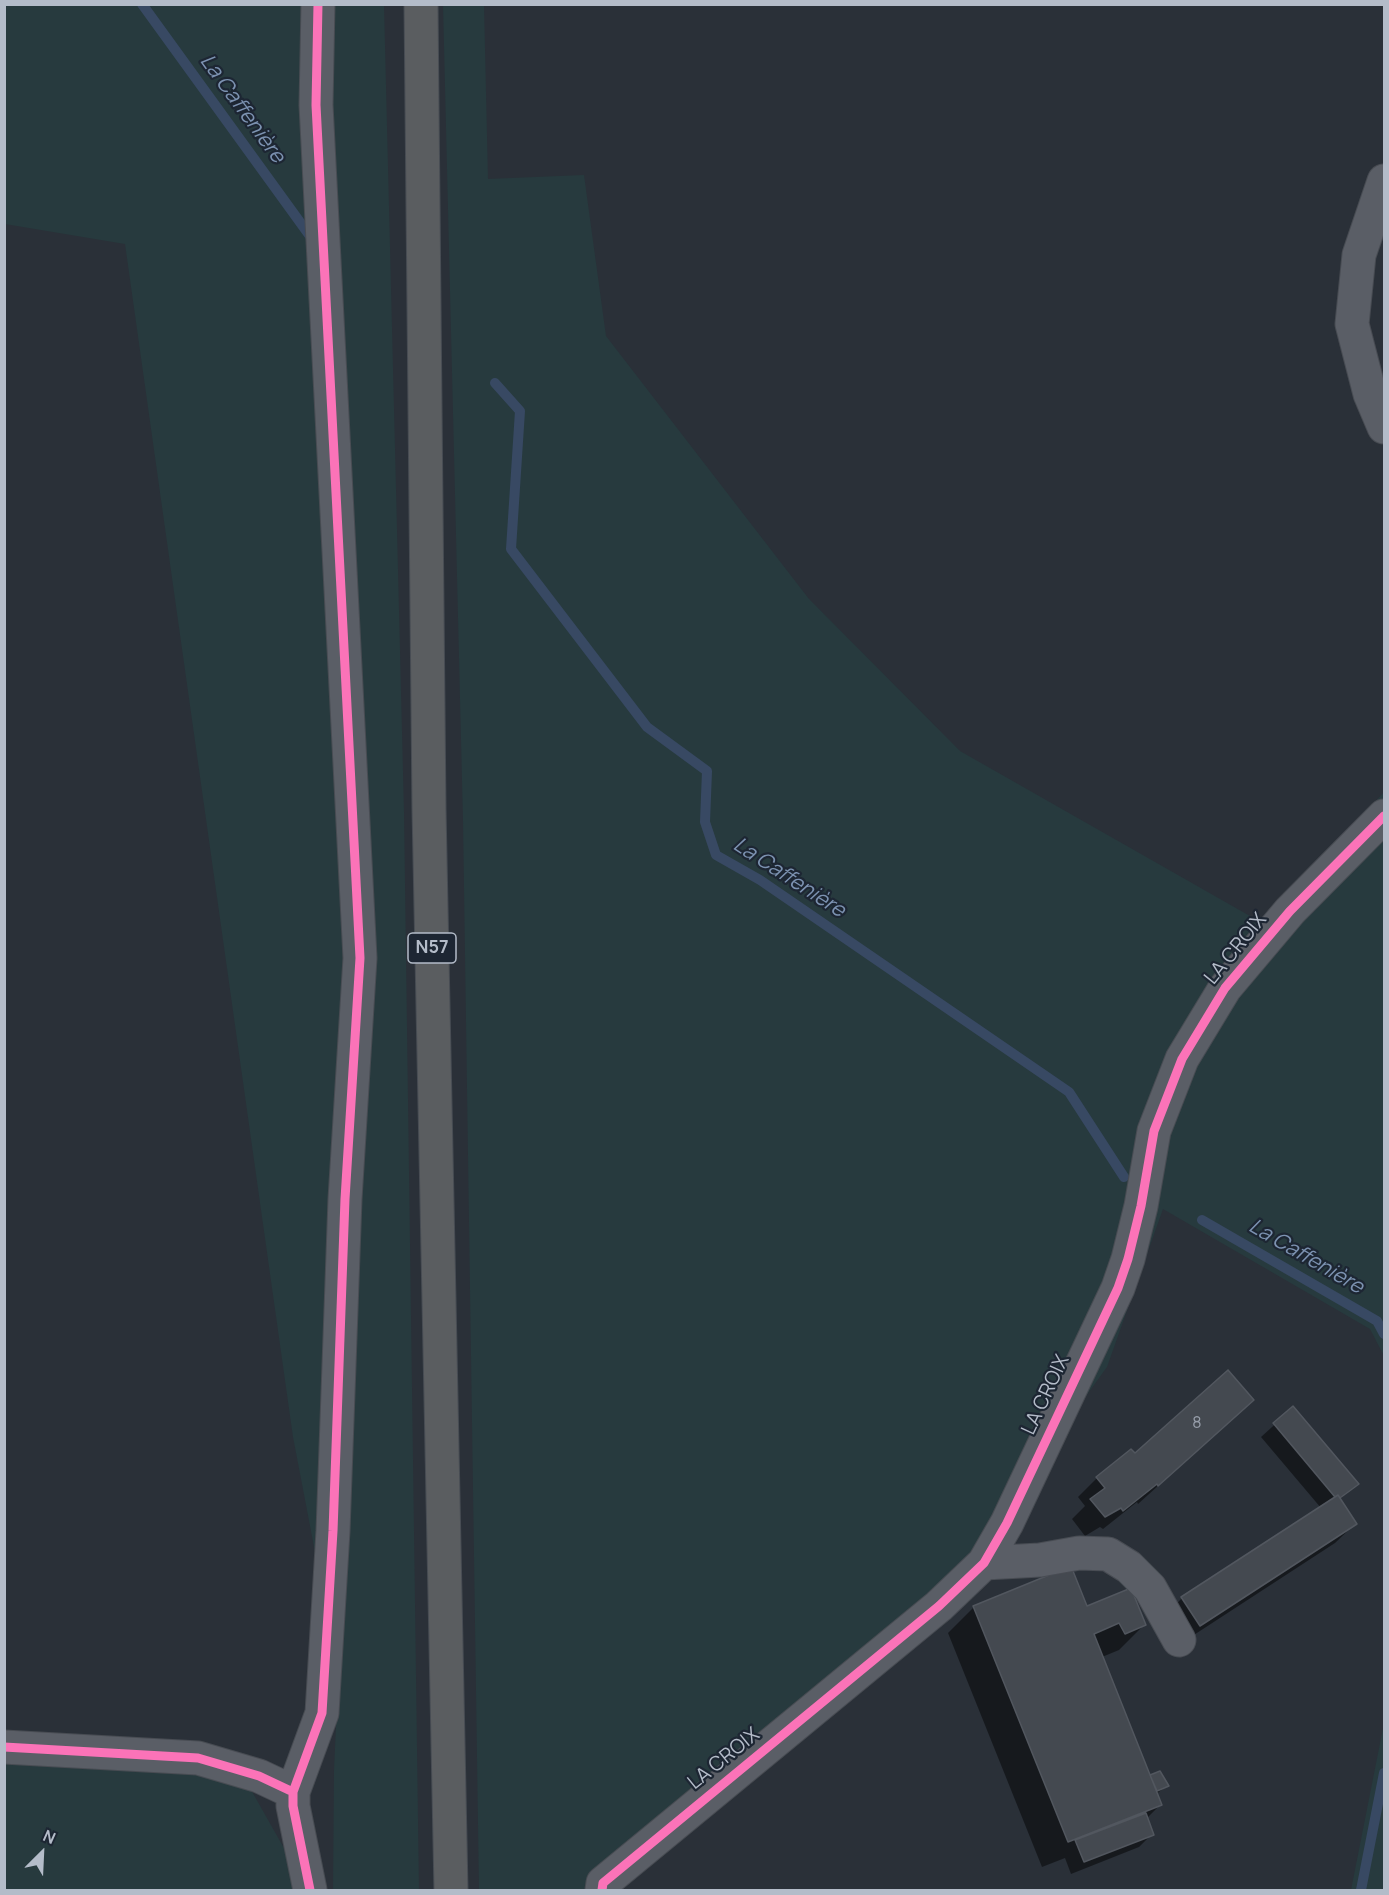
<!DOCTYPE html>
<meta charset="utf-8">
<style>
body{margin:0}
#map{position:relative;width:1389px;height:1895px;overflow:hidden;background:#2a3038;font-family:Manrope,sans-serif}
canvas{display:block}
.frame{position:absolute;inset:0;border:6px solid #b4bcc9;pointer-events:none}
.north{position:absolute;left:12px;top:1823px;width:60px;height:60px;-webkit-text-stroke:4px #1d2633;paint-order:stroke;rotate:24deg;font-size:16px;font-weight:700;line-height:24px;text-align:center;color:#b4bcc9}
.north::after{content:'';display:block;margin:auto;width:21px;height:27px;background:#b4bcc9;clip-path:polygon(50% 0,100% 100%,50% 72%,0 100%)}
</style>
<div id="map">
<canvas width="1389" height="1895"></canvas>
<div class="frame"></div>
<div class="north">N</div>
</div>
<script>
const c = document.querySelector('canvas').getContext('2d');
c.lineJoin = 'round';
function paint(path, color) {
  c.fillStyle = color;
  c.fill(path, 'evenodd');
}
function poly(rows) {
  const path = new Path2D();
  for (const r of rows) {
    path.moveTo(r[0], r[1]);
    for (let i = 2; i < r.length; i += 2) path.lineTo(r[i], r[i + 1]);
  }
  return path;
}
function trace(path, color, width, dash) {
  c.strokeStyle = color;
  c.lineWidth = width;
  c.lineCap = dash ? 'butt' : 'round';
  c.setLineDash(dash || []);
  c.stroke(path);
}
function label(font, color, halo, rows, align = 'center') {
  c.font = font + ' Manrope,sans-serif';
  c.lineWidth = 4.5;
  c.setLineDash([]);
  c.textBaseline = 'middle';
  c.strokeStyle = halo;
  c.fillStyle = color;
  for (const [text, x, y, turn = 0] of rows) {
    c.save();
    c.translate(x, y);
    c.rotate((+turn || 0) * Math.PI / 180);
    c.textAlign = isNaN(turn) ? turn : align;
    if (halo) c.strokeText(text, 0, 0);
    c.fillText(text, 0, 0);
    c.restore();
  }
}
const green = poly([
 [4,5,311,5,350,949,324,1599,293,1437,125,244,5,224],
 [332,5,384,5,404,812,419,1890,333,1890,334,1770,360,1205,330,107],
 [443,5,484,5,488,179,584,175,606,336,809,599,960,751,1264,924,1384,792,1384,1356,1370,1329,1163,1209,1107,1367,979,1544,899,1622,627,1848,583,1890,479,1890,463,821],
 [1384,1723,1384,1890,1351,1890],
 [5,1757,148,1760,250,1788,298,1873,298,1890,5,1890]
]);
const shadow = poly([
 [1293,1408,1357,1484,1339,1500,1355,1524,1335,1543,1180,1644,1163,1618,1182,1598,1321,1508,1261,1437],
 [1232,1419,1138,1504,1137,1502,1103,1529,1100,1527,1085,1536,1072,1519,1085,1506,1078,1497,1097,1478,1135,1455],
 [974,1607,1086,1608,1145,1624,1119,1650,1102,1657,1150,1778,1167,1786,1156,1794,1160,1805,1146,1819,1152,1834,1139,1847,1071,1874,1065,1858,1042,1867,948,1633]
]);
const stream = poly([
 [142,4,310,236],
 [495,383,520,411,511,549,647,727,707,771,705,822,716,855,760,880,1069,1092,1124,1177],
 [1202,1220,1377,1321,1384,1334],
 [1361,1890,1384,1773]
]);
const building = poly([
 [1228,1370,1254,1400,1158,1486,1157,1484,1123,1511,1121,1508,1105,1517,1090,1499,1105,1488,1096,1477,1131,1449,1135,1453,1228,1370],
 [1293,1406,1359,1484,1340,1498,1338,1495,1335,1497,1273,1423,1293,1406],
 [1338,1495,1357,1524,1200,1626,1181,1597,1338,1495],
 [1071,1566,1087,1606,1131,1588,1146,1625,1125,1634,1119,1623,1094,1634,1162,1805,1068,1842,973,1606,1071,1566],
 [1160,1771,1169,1786,1157,1791,1150,1775,1160,1771],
 [1146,1813,1154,1835,1084,1862,1075,1840,1146,1813]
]);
const minor = poly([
 [1384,181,1359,255,1352,324,1370,394,1384,427],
 [984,1563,1040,1560,1079,1553,1108,1554,1129,1567,1150,1588,1179,1640],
 [4,1747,198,1758,259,1776,293,1792],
 [310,1890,293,1806,293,1792,322,1713,333,1531,345,1199,360,958,316,105,318,4],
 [602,1890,603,1883,939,1606,984,1563,1007,1523,1118,1288,1128,1259,1141,1206,1154,1131,1182,1059,1225,988,1290,911,1384,816]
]);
const highway = poly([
 [421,4,429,809,451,1890]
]);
const cycleway = poly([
 [4,1747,198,1758,259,1776,293,1792],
 [310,1890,293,1806,293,1792,322,1713,333,1531,345,1199,360,958,316,105,318,4],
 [602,1890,603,1883,939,1606,984,1563,1007,1523,1118,1288,1128,1259,1141,1206,1154,1131,1182,1059,1225,988,1290,911,1384,816]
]);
const numberNames = [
 ["8",1197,1424]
];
const shields = [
 [432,948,48]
];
const shieldNames = [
 ["N57",432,948]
];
const streetNames = [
 ["LA CROIX",1236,949,-51],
 ["LA CROIX",1046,1395,-65],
 ["LA CROIX",724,1759,-39]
];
const waterNames = [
 ["La Caffenière",242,109,54],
 ["La Caffenière",789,878,33],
 ["La Caffenière",1306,1257,30]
];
paint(green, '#273a3e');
paint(shadow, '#0007');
trace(stream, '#384963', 10);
paint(building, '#444950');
trace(building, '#52575f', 1.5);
trace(minor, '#484c53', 35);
trace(highway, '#474c53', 35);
trace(minor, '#5a5e66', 33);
trace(highway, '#5a5d60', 33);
trace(cycleway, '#fb73b8', 9);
label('16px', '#989fab', null, numberNames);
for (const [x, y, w] of shields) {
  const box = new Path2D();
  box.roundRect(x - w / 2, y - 15, w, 30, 4.5);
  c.fillStyle = '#1d2633';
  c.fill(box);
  trace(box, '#b4bcc9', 1.5);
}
label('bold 18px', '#b4bcc9', null, shieldNames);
label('20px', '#b4bcc9', '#1d2633', streetNames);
label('italic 21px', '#7c92b1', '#1d2633', waterNames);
</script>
